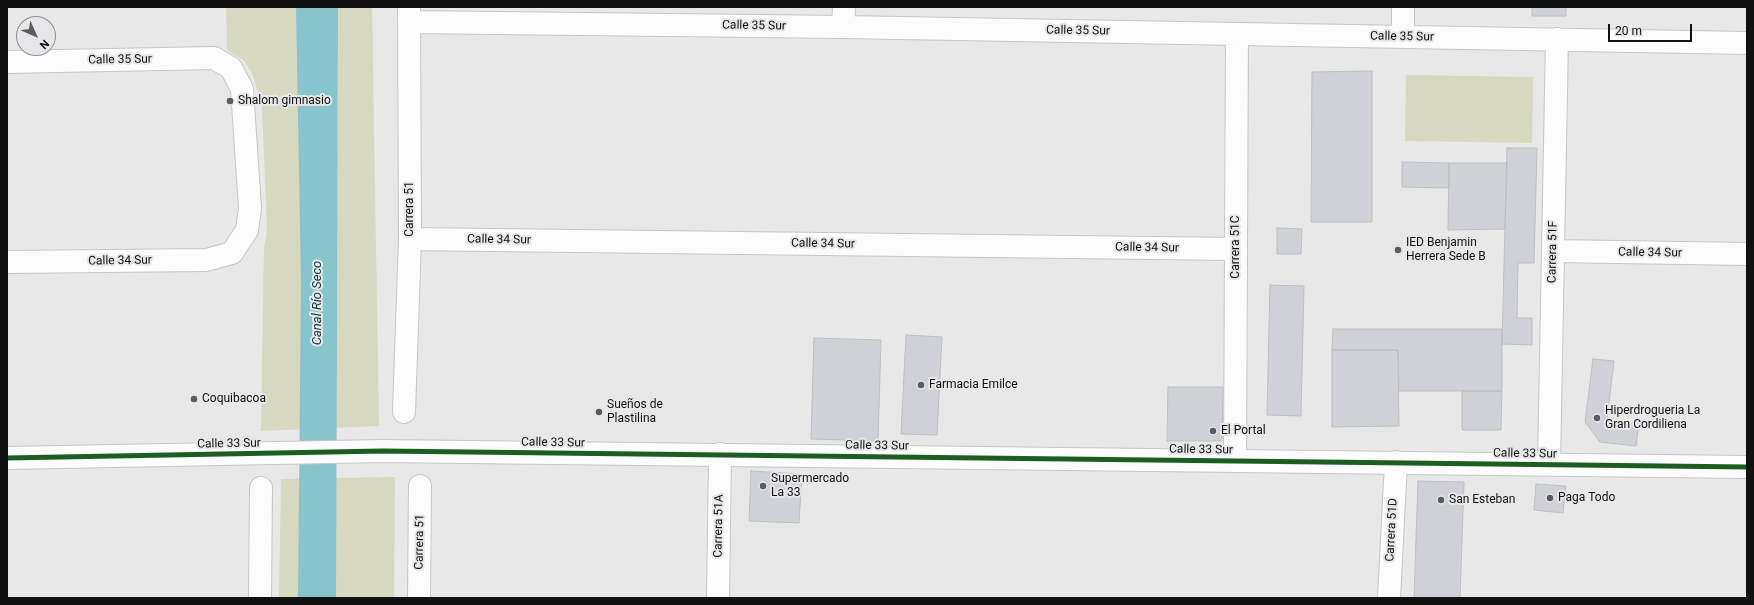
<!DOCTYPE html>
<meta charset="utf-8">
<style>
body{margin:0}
#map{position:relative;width:1754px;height:605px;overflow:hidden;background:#e8e8e8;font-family:Roboto,sans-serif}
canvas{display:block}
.frame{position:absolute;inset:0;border:8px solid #111112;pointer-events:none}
.north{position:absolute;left:16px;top:16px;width:40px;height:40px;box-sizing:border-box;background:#e7e7e9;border:1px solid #919193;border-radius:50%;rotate:135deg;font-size:11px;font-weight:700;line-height:16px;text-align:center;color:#111112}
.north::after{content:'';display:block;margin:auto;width:14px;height:18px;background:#5c5c5d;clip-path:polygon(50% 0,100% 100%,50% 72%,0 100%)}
.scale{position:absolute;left:1608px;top:24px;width:84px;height:18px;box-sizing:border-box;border:2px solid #111112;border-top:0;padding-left:5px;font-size:12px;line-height:14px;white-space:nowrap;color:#111112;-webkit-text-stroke:3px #e7e7e9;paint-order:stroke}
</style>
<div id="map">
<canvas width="1754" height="605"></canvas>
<div class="frame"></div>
<div class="north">N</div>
<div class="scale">20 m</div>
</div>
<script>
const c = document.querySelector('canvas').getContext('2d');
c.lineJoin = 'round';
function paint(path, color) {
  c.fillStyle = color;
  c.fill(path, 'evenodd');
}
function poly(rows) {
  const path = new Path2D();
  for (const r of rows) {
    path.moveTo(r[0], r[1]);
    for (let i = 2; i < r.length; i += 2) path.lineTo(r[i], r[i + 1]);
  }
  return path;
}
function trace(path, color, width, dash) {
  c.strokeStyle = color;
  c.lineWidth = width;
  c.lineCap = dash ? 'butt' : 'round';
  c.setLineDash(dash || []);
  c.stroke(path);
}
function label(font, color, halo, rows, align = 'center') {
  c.font = font + ' Roboto,sans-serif';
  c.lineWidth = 4;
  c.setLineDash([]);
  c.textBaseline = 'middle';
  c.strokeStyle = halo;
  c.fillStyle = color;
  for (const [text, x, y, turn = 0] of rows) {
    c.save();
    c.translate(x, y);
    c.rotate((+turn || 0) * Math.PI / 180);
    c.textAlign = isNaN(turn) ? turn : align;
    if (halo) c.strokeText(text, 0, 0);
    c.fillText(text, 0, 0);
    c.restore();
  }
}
const green = poly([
 [226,7,372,7,379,426,261,431,264,247,267,230,262,106,252,73,244,61,227,50],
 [1406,75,1533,77,1532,143,1405,141],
 [395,477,394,598,279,598,281,479]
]);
const water = poly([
 [296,7,338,7,336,598,298,598,301,281]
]);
const building = poly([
 [1532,7,1566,7,1566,16,1532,16,1532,7],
 [1372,71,1372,222,1311,222,1312,72,1372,71],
 [1507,148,1537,148,1534,263,1518,263,1517,318,1532,318,1532,345,1502,344,1507,148],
 [1402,162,1449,163,1449,188,1402,187,1402,162],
 [1449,163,1507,163,1505,229,1448,230,1449,163],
 [1277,228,1302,229,1301,254,1277,254,1277,228],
 [1270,285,1304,286,1301,416,1267,415,1270,285],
 [1333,329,1502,329,1502,391,1399,391,1398,350,1332,350,1333,329],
 [906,335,942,337,937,435,901,434,906,335],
 [814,338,881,340,878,441,811,439,814,338],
 [1332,350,1398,350,1399,426,1332,427,1332,350],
 [1593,359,1614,361,1607,420,1639,424,1636,446,1600,442,1585,422,1593,359],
 [1168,387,1223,387,1222,441,1167,441,1168,387],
 [1462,391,1502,391,1501,430,1462,430,1462,391],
 [751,471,802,474,799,523,749,521,751,471],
 [1418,481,1464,482,1460,598,1414,598,1418,481],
 [1536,484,1566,486,1563,513,1534,510,1536,484]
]);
const minor = poly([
 [409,22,843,27,1747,43],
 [843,27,844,7],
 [1403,37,1403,7],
 [7,62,214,58,231,68,242,89,250,208,247,230,232,253,206,260,7,262],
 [410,239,1236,249],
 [1553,251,1747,254],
 [404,412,410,239,409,7],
 [1235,461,1237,34],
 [1549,464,1557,39],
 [260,598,261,488],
 [419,598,420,486],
 [718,598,720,454],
 [1389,598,1396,462]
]);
const tertiary = poly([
 [7,458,383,451,1747,467]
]);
const cycleway = poly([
 [7,458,383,451,1747,467]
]);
const markers = [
 [230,101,4,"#5c5c5d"],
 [1398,250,4,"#5c5c5d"],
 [921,385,4,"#5c5c5d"],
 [194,399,4,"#5c5c5d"],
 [599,412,4,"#5c5c5d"],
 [1597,418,4,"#5c5c5d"],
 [1213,431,4,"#5c5c5d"],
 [763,486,4,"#5c5c5d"],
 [1550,498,4,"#5c5c5d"],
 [1441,500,4,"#5c5c5d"]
];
const streetNames = [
 ["Calle 35 Sur",754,26,1],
 ["Calle 35 Sur",1078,31,1],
 ["Calle 35 Sur",1402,37,1],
 ["Calle 35 Sur",120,60,-1],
 ["Carrera 51",410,209,-90],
 ["Calle 34 Sur",499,240,1],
 ["Calle 34 Sur",823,244,1],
 ["Carrera 51C",1236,247,-90],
 ["Calle 34 Sur",1147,248,1],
 ["Carrera 51F",1553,252,-89],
 ["Calle 34 Sur",1650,253,1],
 ["Calle 34 Sur",120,261,-1],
 ["Calle 33 Sur",553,443,1],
 ["Calle 33 Sur",229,444,-1],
 ["Calle 33 Sur",877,446,1],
 ["Calle 33 Sur",1201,450,1],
 ["Calle 33 Sur",1525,454,1],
 ["Carrera 51A",719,526,-89],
 ["Carrera 51D",1392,530,-87],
 ["Carrera 51",420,542,-89]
];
const poiNames = [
 ["Shalom gimnasio",238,101],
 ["IED Benjamin",1406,243],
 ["Herrera Sede B",1406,257],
 ["Farmacia Emilce",929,385],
 ["Coquibacoa",202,399],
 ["Sueños de",607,405],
 ["Plastilina",607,419],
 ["Hiperdrogueria La",1605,411],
 ["Gran Cordiliena",1605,425],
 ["El Portal",1221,431],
 ["Supermercado",771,479],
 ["La 33",771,493],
 ["Paga Todo",1558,498],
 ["San Esteban",1449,500]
];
const waterNames = [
 ["Canal Río Seco",318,303,-90]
];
paint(green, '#d6d8c0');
paint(water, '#88c4cc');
paint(building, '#d0d0d9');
trace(building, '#bebebe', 1);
trace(minor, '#c6c6c6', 24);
trace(tertiary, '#c6c6c6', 24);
trace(minor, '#fcfcfc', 22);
trace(tertiary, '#fcfcfc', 22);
trace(cycleway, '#1b5e20', 5);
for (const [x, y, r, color] of markers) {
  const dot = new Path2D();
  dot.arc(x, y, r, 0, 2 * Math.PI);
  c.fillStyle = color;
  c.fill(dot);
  trace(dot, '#e7e7e9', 1.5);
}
label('12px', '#111112', '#e7e7e9', streetNames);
label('12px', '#111112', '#e7e7e9', poiNames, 'left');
label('italic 13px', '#0d373c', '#e7e7e9', waterNames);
</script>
